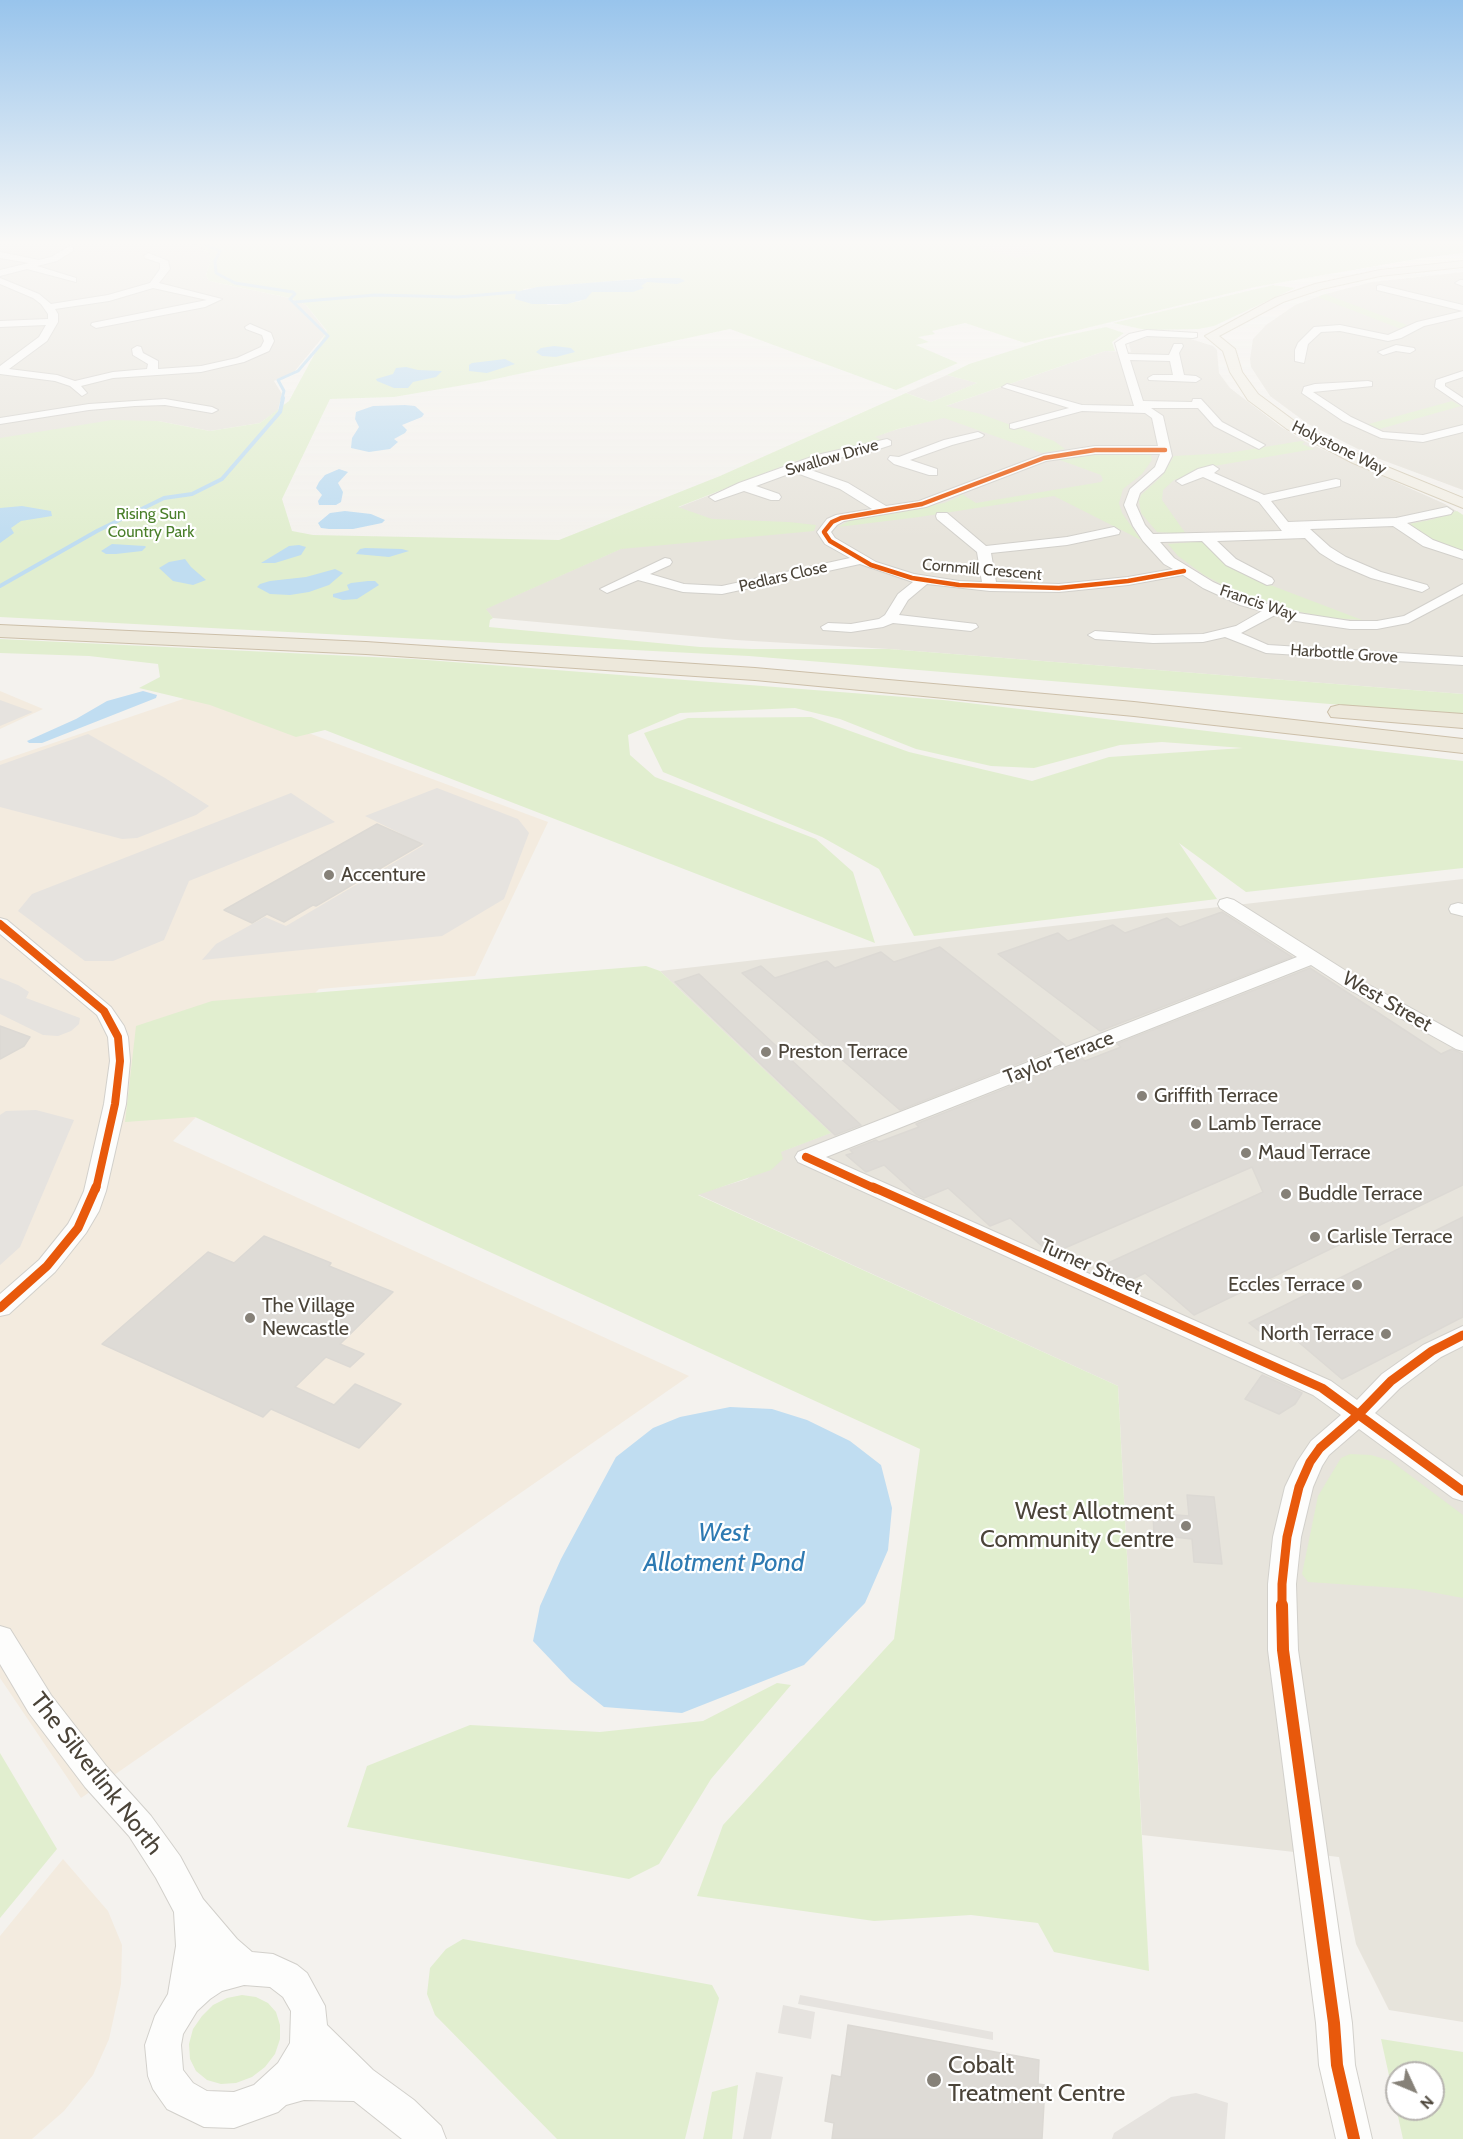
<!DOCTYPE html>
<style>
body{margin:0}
#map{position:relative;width:1463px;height:2139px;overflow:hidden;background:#f4f2ee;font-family:Cabin,sans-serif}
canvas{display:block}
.north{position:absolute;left:1385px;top:2061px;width:60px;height:60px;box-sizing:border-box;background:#fff;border:2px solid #b7b4b0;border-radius:50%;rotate:134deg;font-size:16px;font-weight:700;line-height:24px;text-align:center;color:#4b4439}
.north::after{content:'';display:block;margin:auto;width:21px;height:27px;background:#868178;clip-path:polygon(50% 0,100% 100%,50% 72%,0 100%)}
</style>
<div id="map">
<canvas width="1463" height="2139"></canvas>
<div class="north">N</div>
</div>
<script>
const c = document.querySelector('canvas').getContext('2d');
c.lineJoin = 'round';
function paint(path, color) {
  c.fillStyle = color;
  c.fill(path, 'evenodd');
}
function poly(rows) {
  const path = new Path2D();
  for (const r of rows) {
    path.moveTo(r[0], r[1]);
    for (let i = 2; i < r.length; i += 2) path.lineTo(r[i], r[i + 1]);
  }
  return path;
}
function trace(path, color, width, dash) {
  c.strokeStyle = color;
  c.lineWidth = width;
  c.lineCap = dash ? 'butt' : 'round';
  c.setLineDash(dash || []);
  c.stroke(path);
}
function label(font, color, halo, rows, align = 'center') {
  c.font = font + ' Cabin,sans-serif';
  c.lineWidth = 4.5;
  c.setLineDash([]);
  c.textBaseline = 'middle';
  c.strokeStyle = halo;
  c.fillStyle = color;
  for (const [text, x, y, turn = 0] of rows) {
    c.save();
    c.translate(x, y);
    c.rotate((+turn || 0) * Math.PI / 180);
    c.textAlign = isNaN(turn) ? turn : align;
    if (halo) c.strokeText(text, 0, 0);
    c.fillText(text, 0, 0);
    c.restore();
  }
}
const residential = poly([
 [28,240,181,240,197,245,209,253,210,263,206,275,209,281,290,298,306,305,327,332,294,372,274,381,282,394,278,410,260,423,210,431,158,421,0,439,0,242],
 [1463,272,1463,490,1374,457,1308,424,1270,396,1251,367,1250,359,1253,339,1266,325,1295,305,1325,294,1372,282],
 [1154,336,1191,339,1213,346,1217,350,1219,373,1230,388,1281,427,1306,442,1445,504,1463,515,1463,694,889,649,736,640,493,618,485,609,636,542,631,526,796,461,898,429,960,413,943,407,1105,351,1131,352,1129,345,1131,341],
 [947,375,978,383,931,402,906,393],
 [1463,879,1463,2022,1389,2010,1356,1944,1339,1857,1142,1835,1118,1386,697,1194,747,1179,780,1152,830,1133,660,971]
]);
const commercial = poly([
 [0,691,43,709,0,729],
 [189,697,217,699,548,822,475,976,319,989,173,1141,689,1376,81,1798,0,1678,0,761],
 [63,1859,108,1911,122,1945,121,1984,109,2039,93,2075,64,2111,32,2139,0,2139,0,1936]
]);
const green = poly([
 [181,240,1463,240,1463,253,1422,258,1255,287,1025,343,965,323,932,331,935,334,918,337,929,342,916,345,958,363,896,390,730,329,481,382,394,397,330,399,282,499,292,531,313,535,559,540,720,476,906,393,931,402,977,383,947,375,969,364,1045,340,1106,327,1124,333,1112,342,1115,351,1105,351,946,406,981,414,1054,441,1065,449,1042,453,944,418,898,429,875,437,882,440,872,444,796,461,678,507,712,519,789,522,816,525,814,531,621,549,486,609,493,618,490,620,489,627,700,647,752,649,889,649,1463,694,1463,715,749,656,0,617,0,438,112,420,158,421,210,431,260,423,289,401,327,331,306,305,290,298,209,281,206,275,210,263,209,253,197,245],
 [646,278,650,280,638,286,584,289,581,301,557,305,548,305,523,289],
 [1273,285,1295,288,1214,326,1199,329,1146,330,1113,323],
 [1325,294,1407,325,1401,329,1318,297],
 [1452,401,1461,406,1376,430,1365,425],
 [1301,441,1305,442,1302,444,1314,449,1214,466,1174,480,1163,490,1162,500,1186,534,1157,532,1141,513,1139,501,1141,495,1162,476,1174,456,1228,453],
 [1145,452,1151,454,1152,460,1142,474,1123,489,1119,503,1122,513,1141,540,1054,496,919,517,838,527,852,519,944,503,959,497,960,493,976,503,1101,482,1103,480,1101,475,1057,459,1085,454],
 [1457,511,1463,515,1463,553,1440,545,1409,524,1435,519,1437,516],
 [1205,541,1265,583,1362,620,1332,618,1300,612,1234,591,1204,575,1178,556,1168,544],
 [0,639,414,659,943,700,1463,761,1463,868,1246,892,1179,843,1217,899,914,936,879,869,822,837,663,772,644,733,688,718,811,717,909,752,1032,781,1109,757,1243,748,1162,742,1120,745,1034,768,991,766,916,749,840,719,795,708,680,713,628,735,630,755,655,777,816,839,853,872,875,943,325,730,296,737,210,705,139,688,160,677,158,664,89,656,0,653],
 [646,966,660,971,831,1133,781,1152,783,1159,771,1170,698,1195,1118,1386,1149,1971,1054,1952,1038,1923,971,1915,874,1921,697,1896,723,1825,894,1639,920,1449,195,1117,125,1122,136,1026,212,1001],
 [1350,1454,1371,1455,1391,1461,1463,1515,1463,1598,1414,1589,1308,1582,1302,1574,1318,1496,1341,1458],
 [777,1683,791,1685,711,1779,659,1864,629,1879,347,1827,367,1766,470,1725,600,1732,703,1721],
 [0,1753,57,1849,0,1918],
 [463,1939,712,1985,719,1998,685,2139,557,2139,435,2015,427,1994,430,1968,446,1949],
 [242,1995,256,1997,268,2003,276,2012,280,2025,280,2039,275,2054,265,2067,252,2077,236,2083,221,2084,207,2080,196,2071,190,2059,189,2044,193,2029,202,2016,213,2005,227,1998],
 [1381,2039,1463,2052,1463,2139,1403,2139],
 [1397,2073,1433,2073,1433,2109,1397,2109],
 [738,2085,732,2139,703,2139,712,2092]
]);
const parking = poly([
 [955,240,1024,240,1032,243,1025,245,1044,253,1016,258],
 [0,700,33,712,0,726],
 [88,734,165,778,209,806,196,815,137,838,122,839,0,807,0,765],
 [437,788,518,819,529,833,504,899,442,936,202,960,216,944,265,917,286,926,424,845,365,816],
 [291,793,335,822,189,881,164,940,113,961,85,961,18,911,32,894],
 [0,978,18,985,29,992,26,998,80,1018,79,1024,71,1031,58,1036,43,1035,0,1014],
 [36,1110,74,1120,20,1247,0,1265,0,1115,6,1111],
 [800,1995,993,2032,993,2040,798,2004],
 [783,2005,815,2012,811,2039,778,2033],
 [756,2072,783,2077,771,2139,743,2139],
 [1196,2093,1228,2103,1225,2139,1112,2139,1114,2133,1171,2097]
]);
const water = poly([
 [650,278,680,278,685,281,677,284,647,282,641,286,644,288,633,292,592,292,586,299,567,304,532,304,515,299,516,292,537,287],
 [554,346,571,348,575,352,556,357,542,356,536,352,541,348],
 [505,359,515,364,487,373,469,371,469,365,472,363],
 [406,367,418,370,442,371,436,377,413,382,408,388,394,388,377,381,376,379,393,374,396,368],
 [405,405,415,406,424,414,422,417,402,425,407,430,405,433,394,439,398,442,390,449,369,452,351,448,352,438,359,427,355,419,356,412,373,406],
 [339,469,348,472,338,483,343,492,341,502,336,505,319,505,318,501,322,495,316,488,319,482,325,475],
 [22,506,51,511,52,516,21,521,11,528,14,533,0,543,0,508],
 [345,511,371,514,385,520,382,523,353,529,329,529,321,528,318,523,330,513],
 [112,544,145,546,146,547,142,551,116,554,106,554,101,551],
 [299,545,306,547,301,555,275,563,261,563,289,546],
 [365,548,402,549,409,551,389,557,356,554,360,549],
 [185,559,191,567,206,580,193,585,173,581,159,568,169,562],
 [335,569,343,573,329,585,309,592,290,595,270,594,257,587,260,584,270,581,306,577],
 [368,581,375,581,379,585,357,599,343,600,333,597,333,594,349,590,347,585,351,583],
 [143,691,157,695,156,698,42,743,29,743,27,741,76,719,107,701],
 [730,1407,772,1409,807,1420,850,1441,881,1465,892,1508,888,1550,865,1603,804,1665,682,1713,604,1707,571,1681,533,1641,540,1606,561,1559,616,1457,653,1428,680,1417]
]);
const streamFar1 = poly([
 [195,240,220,251,215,261,216,273,235,283,293,292,295,294,290,299,328,336,298,371,278,380,284,391,282,399],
 [0,243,31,240],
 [295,302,375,295,458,297,516,292]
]);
const stream = poly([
 [0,586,97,531,164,498,192,494,222,479,280,412,283,398]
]);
const building = poly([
 [377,824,422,844,316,906,313,905,284,922,267,914,252,923,224,910,377,824],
 [1222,912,1292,957,1100,1031,998,954,1058,933,1068,941,1113,925,1125,933,1167,918,1180,927,1222,912],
 [940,947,1065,1045,900,1110,742,973,761,966,775,978,827,961,835,968,881,952,894,962,940,947],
 [1310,968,1441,1054,1452,1049,1463,1054,1463,1185,1194,1315,1145,1273,1127,1282,1106,1264,1263,1192,1252,1167,1051,1254,1010,1218,990,1226,948,1188,924,1198,916,1194,884,1165,866,1172,846,1155,853,1153,850,1150,876,1140,879,1142,919,1127,916,1124,1082,1058,1085,1061,1121,1047,1117,1044,1310,968],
 [699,974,861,1125,835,1135,675,982,699,974],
 [0,1026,30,1037,24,1046,0,1059,0,1026],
 [1463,1217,1463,1317,1342,1379,1289,1334,1273,1342,1249,1323,1463,1217],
 [264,1236,331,1263,329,1266,393,1292,340,1344,364,1354,350,1367,326,1357,295,1387,334,1405,355,1384,401,1404,359,1448,271,1409,263,1417,102,1344,208,1252,234,1263,264,1236],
 [1262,1375,1289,1387,1302,1393,1295,1404,1279,1414,1245,1399,1262,1375],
 [1187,1495,1214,1497,1222,1564,1194,1562,1192,1539,1154,1535,1153,1513,1189,1516,1187,1495],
 [848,2025,1039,2060,1038,2084,1045,2085,1042,2139,832,2139,834,2123,825,2121,832,2075,841,2077,848,2025]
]);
const minor = poly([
 [70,246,73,247,73,251,57,261,37,266,76,278,76,282,27,269,0,276,0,270,29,263,0,258,0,252,39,260,51,257,70,246],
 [148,253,168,261,170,269,159,283,222,299,205,307,96,328,91,325,92,323,207,300,153,288,109,301,55,309,58,314,58,322,47,341,9,369,57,375,75,381,113,372,147,369,148,364,133,355,132,349,137,346,141,347,143,353,158,361,158,369,201,366,237,358,261,347,264,341,262,335,246,329,245,327,250,324,271,333,274,341,269,351,244,362,201,372,113,378,81,386,87,393,82,396,70,386,55,381,0,374,0,366,39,337,46,325,0,327,0,321,48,319,48,314,41,304,33,298,0,284,0,278,39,294,51,304,108,295,150,283,160,269,160,263,145,258,144,256,148,253],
 [1460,280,1463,280,1463,286,1455,283,1460,280],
 [1380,285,1463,305,1463,311,1377,290,1377,286,1380,285],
 [1463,311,1463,317,1424,326,1401,338,1388,341,1340,331,1321,332,1308,344,1304,363,1295,361,1295,350,1298,343,1314,327,1340,325,1388,335,1417,322,1463,311],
 [1147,330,1197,333,1197,337,1193,338,1147,336,1125,344,1128,354,1169,355,1174,344,1182,344,1183,346,1179,353,1184,375,1196,376,1201,379,1196,382,1149,380,1148,378,1153,375,1173,375,1170,361,1130,360,1143,401,1192,402,1193,399,1201,399,1222,422,1265,445,1259,449,1255,447,1214,426,1198,408,1151,408,1163,416,1172,456,1164,472,1140,493,1136,505,1145,525,1153,534,1282,531,1259,502,1203,477,1182,485,1176,481,1198,469,1213,465,1219,469,1214,473,1264,495,1336,479,1340,480,1340,486,1271,501,1288,522,1396,518,1447,507,1453,511,1451,514,1407,523,1433,540,1463,551,1463,559,1423,546,1393,526,1310,529,1330,547,1346,557,1381,572,1427,585,1429,588,1422,592,1371,578,1336,563,1320,553,1305,538,1217,541,1236,559,1272,578,1274,581,1272,584,1267,585,1226,565,1202,541,1160,542,1174,558,1213,582,1250,599,1298,613,1350,621,1377,621,1404,616,1463,584,1463,594,1408,623,1377,629,1350,629,1296,621,1275,615,1241,633,1268,645,1463,657,1463,665,1266,653,1225,637,1203,642,1153,643,1095,639,1088,635,1095,631,1153,635,1203,634,1236,626,1262,611,1240,605,1203,588,1183,575,1128,585,1059,592,990,591,927,584,908,600,899,615,976,624,978,627,971,631,893,623,883,627,851,632,823,630,821,627,828,623,851,624,879,619,885,615,898,594,913,582,860,564,722,594,683,592,638,580,607,593,600,589,665,558,670,559,672,562,670,565,650,574,684,584,722,586,850,558,825,544,817,532,827,519,836,515,872,509,840,489,794,472,756,486,779,494,781,497,779,500,771,500,744,491,715,501,709,497,739,483,817,455,887,439,891,441,891,445,873,451,824,461,805,468,848,483,886,506,919,501,1044,454,1095,446,1158,446,1152,418,1145,413,1082,411,1014,429,1010,428,1010,424,1069,408,1002,387,1007,384,1082,405,1134,406,1115,343,1129,334,1147,330],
 [1095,454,1160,454,1155,467,1130,489,1124,505,1133,526,1143,541,1164,564,1173,569,1128,577,1059,584,996,582,991,553,1067,545,1119,534,1120,531,1114,527,1067,537,986,546,947,513,937,513,936,516,937,519,977,552,982,582,959,581,914,574,876,562,835,538,831,532,837,525,844,521,926,507,1046,461,1095,454],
 [1396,345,1414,348,1415,350,1410,353,1396,351,1383,355,1378,352,1396,345],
 [1463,371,1463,377,1445,383,1445,386,1463,398,1463,406,1435,387,1436,380,1463,371],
 [1368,381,1372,382,1372,386,1313,392,1351,417,1383,432,1423,435,1463,425,1463,432,1423,442,1381,438,1343,421,1302,393,1304,387,1315,384,1368,381],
 [165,399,212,407,218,410,212,413,165,405,135,406,89,410,0,424,0,418,89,404,165,399],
 [978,432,984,435,982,437,952,445,910,460,937,469,937,475,929,475,894,464,888,459,890,456,899,457,944,440,978,432],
 [1227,898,1234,900,1362,981,1463,1037,1463,1051,1456,1049,1348,989,1311,965,826,1157,1331,1381,1357,1400,1382,1374,1423,1345,1463,1326,1463,1346,1441,1357,1400,1388,1375,1413,1463,1477,1463,1501,1453,1498,1359,1429,1329,1455,1322,1466,1313,1487,1301,1537,1296,1584,1298,1650,1352,2023,1355,2065,1372,2139,1336,2139,1319,2065,1316,2023,1268,1650,1268,1584,1273,1537,1285,1487,1297,1462,1311,1441,1341,1415,1313,1395,798,1162,795,1157,798,1152,1297,957,1220,908,1218,904,1220,900,1227,898],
 [1458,903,1463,904,1463,916,1451,913,1449,909,1451,905,1458,903],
 [0,918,7,920,111,1007,124,1026,128,1037,130,1061,126,1104,106,1191,99,1211,86,1233,55,1272,9,1314,0,1316,0,1294,39,1260,68,1224,75,1211,84,1191,104,1104,110,1061,108,1037,97,1015,0,934,0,918],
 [0,1626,10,1629,51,1695,107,1767,151,1816,180,1856,203,1899,237,1939,252,1952,273,1954,297,1965,307,1973,325,2006,327,2025,373,2070,414,2100,441,2126,446,2139,402,2139,354,2101,304,2100,286,2105,278,2112,234,2128,204,2127,167,2109,153,2089,148,2076,145,2045,155,2016,168,1994,176,1946,174,1912,156,1878,129,1836,85,1787,29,1713,0,1664,0,1626],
 [244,1985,270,1987,283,1997,291,2011,290,2043,278,2063,254,2085,234,2092,207,2091,193,2083,183,2070,181,2045,183,2034,197,2011,210,1999,222,1991,244,1985]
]);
const major = poly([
 [1463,261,1463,267,1380,276,1322,289,1283,302,1219,336,1235,349,1242,372,1258,394,1297,423,1363,457,1463,498,1463,508,1353,463,1287,429,1248,400,1230,372,1223,351,1205,336,1275,298,1315,284,1380,270,1463,261]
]);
const highway = poly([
 [0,625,366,642,755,668,1134,702,1463,739,1463,753,1134,716,755,680,366,654,0,637,0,625],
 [1339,705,1463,714,1463,728,1331,717,1328,712,1331,707,1339,705]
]);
const cyclewayFar3 = poly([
 [1165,450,1095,450,1044,458,922,504,841,518,832,522,824,532,830,541,871,565,912,578,959,585,1059,588,1128,581,1184,571]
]);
const cyclewayFar2 = poly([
 [0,924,104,1011,118,1037,120,1061,115,1104,96,1189],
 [806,1157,876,1189]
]);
const cyclewayFar1 = poly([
 [873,1187,1322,1388,1463,1491],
 [0,1308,47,1266,78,1228,96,1187],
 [1282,1607,1282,1584,1287,1537,1299,1487,1310,1462,1320,1448,1359,1414,1391,1381,1432,1351,1463,1335]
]);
const cycleway = poly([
 [1282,1605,1283,1650,1334,2023,1337,2065,1354,2139]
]);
const markers = [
 [329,875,6,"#868178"],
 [766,1052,6,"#868178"],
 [1142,1096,6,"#868178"],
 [1196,1124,6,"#868178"],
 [1246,1153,6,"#868178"],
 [1286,1194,6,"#868178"],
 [1315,1237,6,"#868178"],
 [1357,1285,6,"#868178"],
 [250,1318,6,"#868178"],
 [1386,1334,6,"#868178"],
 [1186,1526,6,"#868178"],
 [934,2080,8,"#868178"]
];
const farStreetnames = [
 ["Holystone Way",1339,448,26],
 ["Swallow Drive",832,458,-16],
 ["Cornmill Crescent",982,570,5],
 ["Pedlars Close",783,577,-13],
 ["Francis Way",1258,603,19],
 ["Harbottle Grove",1344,654,4]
];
const farParknames = [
 ["Rising Sun",151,514],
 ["Country Park",151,532]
];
const poiNames = [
 ["Accenture",341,875],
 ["Preston Terrace",778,1052],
 ["Griffith Terrace",1154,1096],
 ["Lamb Terrace",1208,1124],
 ["Maud Terrace",1258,1153],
 ["Buddle Terrace",1298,1194],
 ["Carlisle Terrace",1327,1237],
 ["Eccles Terrace",1345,1285,"right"],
 ["The Village",262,1306],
 ["Newcastle",262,1329],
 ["North Terrace",1374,1334,"right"]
];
const streetNames = [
 ["West Street",1387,1002,30],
 ["Taylor Terrace",1059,1058,-21],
 ["Turner Street",1091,1267,24]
];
const nearPoinames = [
 ["West Allotment",1174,1512],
 ["Community Centre",1174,1540],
 ["Cobalt",948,2066,"left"],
 ["Treatment Centre",948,2094,"left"]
];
const nearStreetnames = [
 ["The Silverlink North",96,1774,52]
];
const nearWaternames = [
 ["West",724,1533],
 ["Allotment Pond",724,1563]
];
paint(residential, '#e7e4dc');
paint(commercial, '#f3ebdf');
paint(green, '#e1eecf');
paint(parking, '#e6e3df');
paint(water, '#c0ddf1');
trace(streamFar1, '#c0ddf1', 3);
trace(stream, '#c0ddf1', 4);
paint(building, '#dedbd6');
trace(building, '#dcd9d4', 1.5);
trace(minor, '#d2d0cb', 2);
trace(major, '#d6cebb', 2);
trace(highway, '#ccbfa9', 2);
paint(minor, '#fdfdfc');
paint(major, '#f2efe6');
paint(highway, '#ede8db');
trace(cyclewayFar3, '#e8590c', 4.5);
trace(cyclewayFar2, '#e8590c', 8);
trace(cyclewayFar1, '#e8590c', 9);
trace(cycleway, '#e8590c', 12);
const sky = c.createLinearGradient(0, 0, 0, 539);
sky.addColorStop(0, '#98c4ec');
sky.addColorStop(0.45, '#faf9f7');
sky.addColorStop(1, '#faf9f700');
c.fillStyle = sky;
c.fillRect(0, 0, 1463, 539);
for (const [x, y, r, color] of markers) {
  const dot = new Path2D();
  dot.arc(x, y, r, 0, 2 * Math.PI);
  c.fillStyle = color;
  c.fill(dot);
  trace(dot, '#fff', 2);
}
label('16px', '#4b4439', '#fff', farStreetnames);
label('16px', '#4a7f2a', '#fff', farParknames);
label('20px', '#4b4439', '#fff', poiNames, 'left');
label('20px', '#4b4439', '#fff', streetNames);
label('24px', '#4b4439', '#fff', nearPoinames, 'right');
label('24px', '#4b4439', '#fff', nearStreetnames);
label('italic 26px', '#2e7ab2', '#fff', nearWaternames);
</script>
